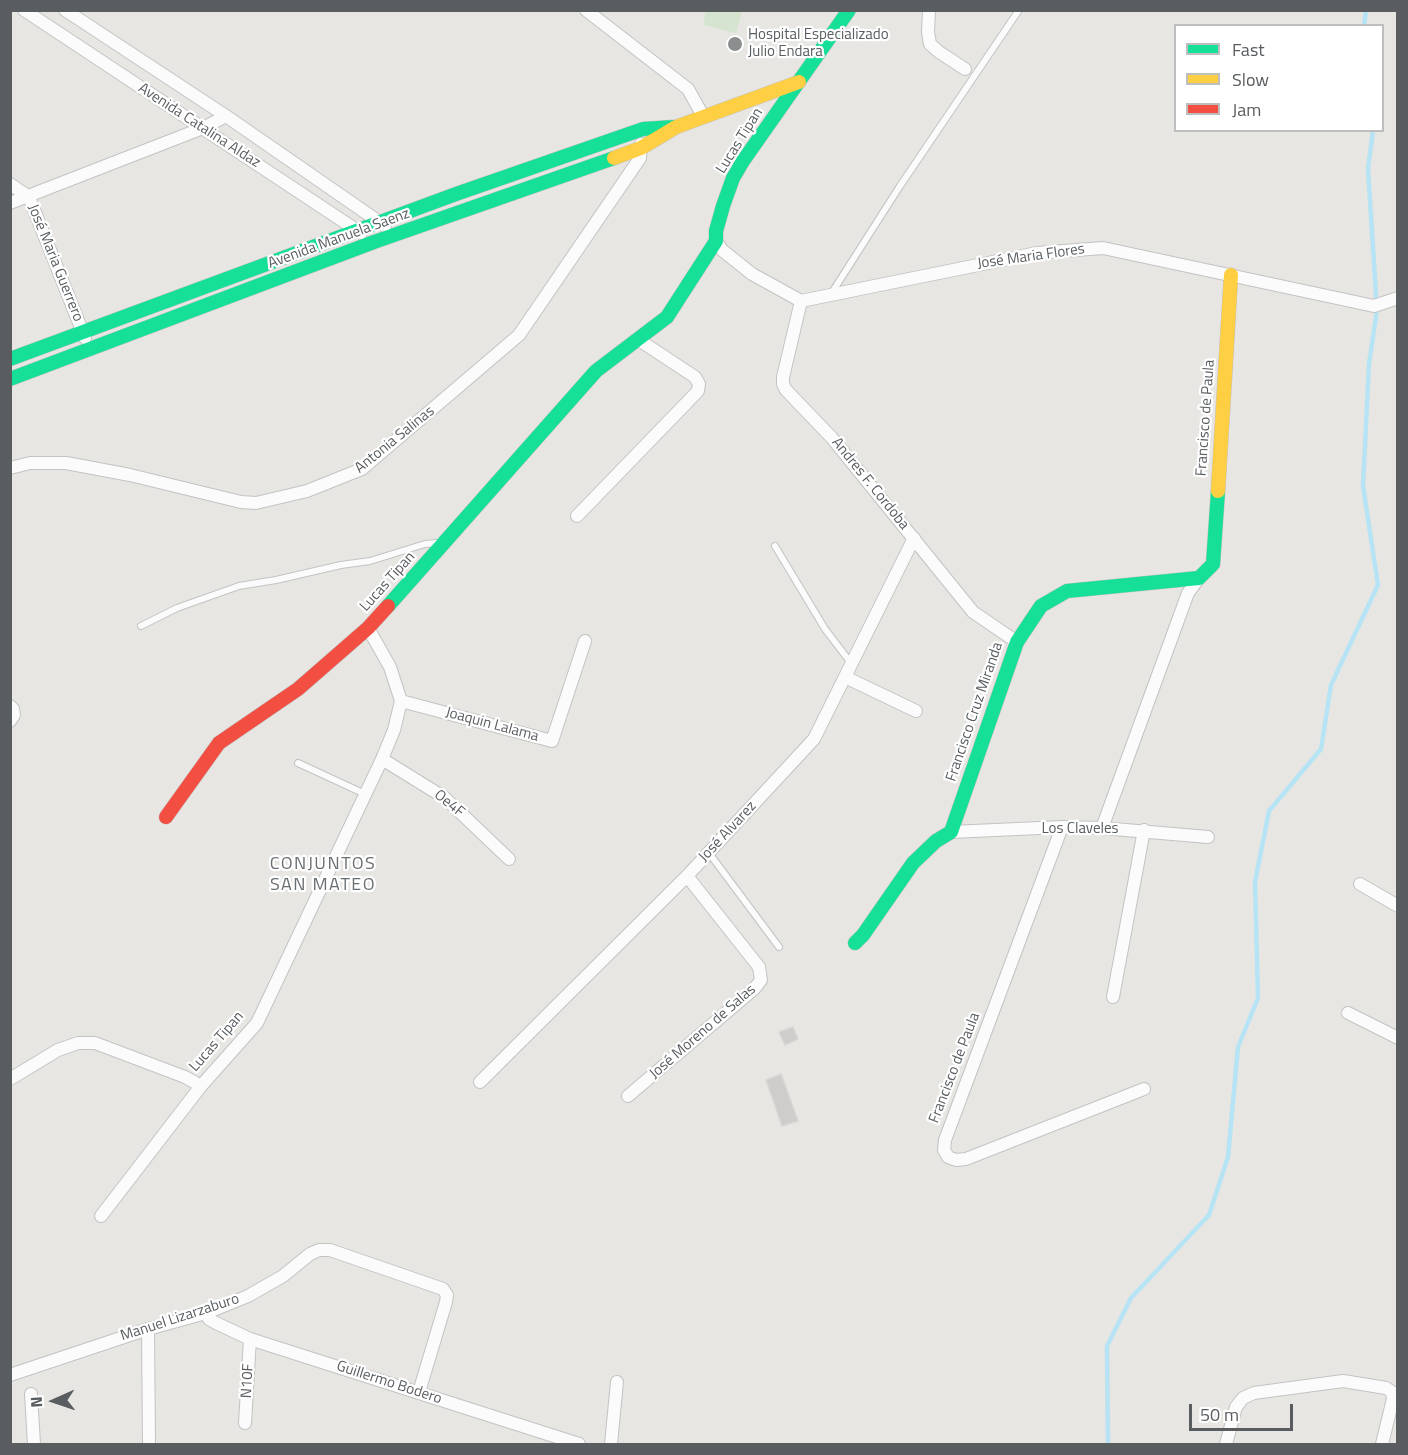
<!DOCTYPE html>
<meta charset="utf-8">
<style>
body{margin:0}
#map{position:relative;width:1408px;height:1455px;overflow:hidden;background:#e8e6e3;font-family:"Titillium Web",sans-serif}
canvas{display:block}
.frame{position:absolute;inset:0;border:12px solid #595d60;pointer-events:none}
.legend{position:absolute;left:1174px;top:24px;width:210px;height:108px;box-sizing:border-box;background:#fff;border:2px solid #bdbebf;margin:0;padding:8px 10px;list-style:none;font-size:18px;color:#595d60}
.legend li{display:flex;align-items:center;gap:12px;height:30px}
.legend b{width:30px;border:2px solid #bdbebf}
.north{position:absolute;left:24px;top:1371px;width:60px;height:60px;-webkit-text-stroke:4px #fff;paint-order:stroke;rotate:267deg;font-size:16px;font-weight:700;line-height:24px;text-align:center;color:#595d60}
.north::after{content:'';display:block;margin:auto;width:21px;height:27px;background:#595d60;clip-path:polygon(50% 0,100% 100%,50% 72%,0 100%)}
.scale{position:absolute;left:1189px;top:1404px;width:104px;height:27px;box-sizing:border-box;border:3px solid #595d60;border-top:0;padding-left:8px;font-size:18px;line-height:21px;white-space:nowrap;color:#595d60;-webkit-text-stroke:4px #fff;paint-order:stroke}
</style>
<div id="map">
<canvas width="1408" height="1455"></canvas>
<div class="frame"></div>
<ul class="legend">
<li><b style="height:8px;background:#16e098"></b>Fast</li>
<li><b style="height:8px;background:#ffcf43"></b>Slow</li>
<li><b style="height:8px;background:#f24e42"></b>Jam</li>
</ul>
<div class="north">N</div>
<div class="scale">50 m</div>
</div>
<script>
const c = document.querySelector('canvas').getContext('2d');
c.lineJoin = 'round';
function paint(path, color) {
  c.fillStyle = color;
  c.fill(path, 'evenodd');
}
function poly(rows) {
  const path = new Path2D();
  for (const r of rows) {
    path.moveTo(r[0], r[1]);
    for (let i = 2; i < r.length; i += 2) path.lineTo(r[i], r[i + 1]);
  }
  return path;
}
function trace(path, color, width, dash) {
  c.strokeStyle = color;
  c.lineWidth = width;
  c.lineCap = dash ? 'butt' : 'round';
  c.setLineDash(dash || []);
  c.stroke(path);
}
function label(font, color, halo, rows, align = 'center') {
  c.font = font + ' "Titillium Web",sans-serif';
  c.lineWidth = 4.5;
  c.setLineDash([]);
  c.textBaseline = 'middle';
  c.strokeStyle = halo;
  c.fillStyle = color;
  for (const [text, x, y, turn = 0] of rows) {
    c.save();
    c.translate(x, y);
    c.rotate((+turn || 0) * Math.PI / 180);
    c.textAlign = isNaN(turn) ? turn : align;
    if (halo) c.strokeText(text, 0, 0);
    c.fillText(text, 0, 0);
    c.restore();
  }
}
const green = poly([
 [706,11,742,11,736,33,703,25]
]);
const stream = poly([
 [1364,26,1366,10],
 [1108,1444,1107,1346,1131,1298,1209,1215,1228,1157,1238,1047,1258,998,1255,882,1269,811,1321,749,1331,685,1378,585,1363,486,1369,364,1377,310,1368,169,1373,130]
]);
const building = poly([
 [793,1027,798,1039,785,1045,779,1032,793,1027],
 [781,1074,798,1121,782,1126,766,1080,781,1074]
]);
const lane = poly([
 [831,294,900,186,1019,10],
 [775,546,825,629,851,663],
 [141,626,177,608,239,586,276,580,341,565,370,561,425,544,437,543],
 [298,763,365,794],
 [709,853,779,947]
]);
const street = poly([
 [24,10,361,233],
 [65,10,226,116,385,226],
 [586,10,688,89,703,116],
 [929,10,928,32,930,44,939,52,965,69],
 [10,184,29,197,85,338],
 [10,203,203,128,226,116],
 [716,241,722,250,752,274,801,301,1037,253,1103,248,1374,306,1398,298],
 [801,301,783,377,783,384,786,390,832,438,973,612,1017,642],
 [10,468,30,463,66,463,130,475,241,502,256,503,307,491,362,469,519,335,640,158,641,144],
 [577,516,698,391,699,384,695,377,639,340],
 [845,677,916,711],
 [401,701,552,741,585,641],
 [10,706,13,709,14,715,10,721],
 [382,759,445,798,509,859],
 [1062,827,945,1140,944,1150,948,1157,956,1160,966,1159,1144,1089],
 [1102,828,1188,593,1199,578],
 [951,832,1062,827,1102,828,1208,837],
 [1360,884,1398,906],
 [1113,997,1144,830],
 [1348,1013,1398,1038],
 [10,1079,58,1050,78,1043,95,1043,185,1077,201,1086],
 [480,1082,687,876,814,739,914,538],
 [628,1096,755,988,761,980,759,967,687,876],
 [101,1216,201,1086,257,1023,382,759,394,730,401,701,390,667,368,628],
 [206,1313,209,1319,216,1323,250,1339,579,1444],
 [148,1329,149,1444],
 [10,1375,148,1329,206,1313,248,1296,283,1276,310,1254,319,1250,330,1250,443,1289,447,1295,446,1302,419,1392],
 [31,1394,34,1444],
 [245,1423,250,1339],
 [611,1444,617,1382],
 [1226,1444,1236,1407,1243,1398,1254,1393,1343,1381,1386,1388,1392,1392,1393,1399,1382,1444]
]);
const fast = poly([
 [10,359,456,194,643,129,674,127],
 [10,379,374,242,614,158],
 [388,606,596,371,667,317,716,241,716,231,723,206,733,178,743,161,849,10],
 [855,943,863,935,913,863,936,841,951,832,1017,642,1041,606,1067,591,1199,578,1213,564,1218,491]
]);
const slow = poly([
 [614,158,641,148,676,127,799,82],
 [1218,491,1231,275]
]);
const jam = poly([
 [166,817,219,743,298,689,368,628,388,606]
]);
const markers = [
 [735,44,8,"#8b8d8e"]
];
const poiNames = [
 ["Hospital Especializado",748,35],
 ["Julio Endara",748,52]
];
const streetNames = [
 ["Avenida Catalina Aldaz",199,126,33],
 ["Lucas Tipan",740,141,-58],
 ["Avenida Manuela Saenz",339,239,-20],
 ["José Maria Flores",1031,257,-8],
 ["José Maria Guerrero",55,263,68],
 ["Francisco de Paula",1206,418,-86],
 ["Antonia Salinas",395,440,-39],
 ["Andres F. Cordoba",870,484,51],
 ["Lucas Tipan",388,582,-48],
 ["Francisco Cruz Miranda",975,712,-71],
 ["Joaquin Lalama",492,725,15],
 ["Oe4F",449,804,39],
 ["Los Claveles",1080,829],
 ["José Alvarez",728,832,-47],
 ["José Moreno de Salas",703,1032,-41],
 ["Lucas Tipan",217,1042,-49],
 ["Francisco de Paula",955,1068,-69],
 ["Manuel Lizarzaburo",180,1318,-18],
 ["N10F",248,1381,-87],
 ["Guillermo Bodero",389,1383,18]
];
const quarterNames = [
 ["CONJUNTOS",323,865],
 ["SAN MATEO",323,886]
];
paint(green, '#d4e4ce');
trace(stream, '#b6e4f4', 4.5);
paint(building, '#cfcdcc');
trace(building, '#d8d5d2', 1.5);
trace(lane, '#c2c3c3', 8);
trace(street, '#c2c3c3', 14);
trace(fast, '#c2c3c2', 15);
trace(slow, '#c2c3c2', 15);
trace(jam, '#c2c3c2', 15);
trace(lane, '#fcfbfb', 6);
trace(street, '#fcfbfb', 12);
trace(fast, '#16e098', 14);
trace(slow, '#ffcf43', 14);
trace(jam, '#f24e42', 14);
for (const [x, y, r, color] of markers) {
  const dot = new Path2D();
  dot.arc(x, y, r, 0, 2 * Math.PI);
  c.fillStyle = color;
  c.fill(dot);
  trace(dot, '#fff', 2);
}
label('15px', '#595d60', '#fff', poiNames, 'left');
label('15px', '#595d60', '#fff', streetNames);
c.letterSpacing = '1.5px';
label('18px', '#6a6f72', '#fff', quarterNames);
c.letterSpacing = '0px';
</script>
